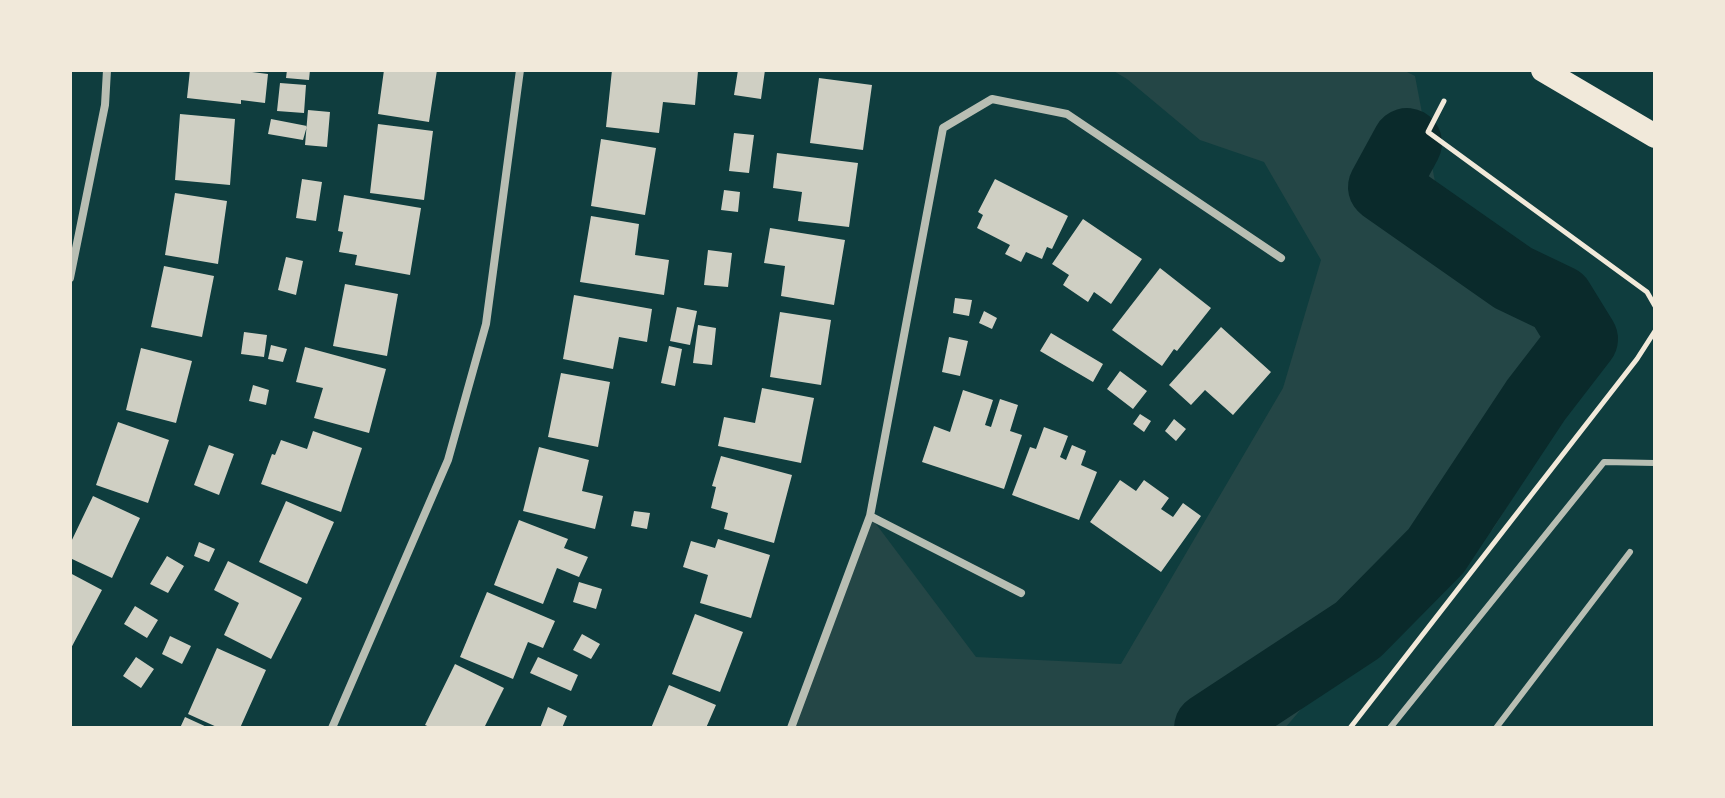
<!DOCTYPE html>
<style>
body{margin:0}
#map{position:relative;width:1725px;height:798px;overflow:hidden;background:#0f3d3e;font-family:Spectral,serif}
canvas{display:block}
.frame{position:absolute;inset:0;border:72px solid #f1e9da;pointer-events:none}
</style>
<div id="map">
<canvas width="1725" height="798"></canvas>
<div class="frame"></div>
</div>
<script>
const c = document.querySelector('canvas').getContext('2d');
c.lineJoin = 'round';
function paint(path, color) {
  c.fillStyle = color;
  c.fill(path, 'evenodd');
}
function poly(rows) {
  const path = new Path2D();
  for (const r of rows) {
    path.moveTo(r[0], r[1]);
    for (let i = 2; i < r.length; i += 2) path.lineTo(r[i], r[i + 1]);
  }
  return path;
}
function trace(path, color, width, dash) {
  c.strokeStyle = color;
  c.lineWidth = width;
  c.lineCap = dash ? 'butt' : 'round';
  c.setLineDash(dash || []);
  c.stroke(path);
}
const green = poly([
 [1112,70,1403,70,1415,76,1436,187,1583,289,1552,334,1554,431,1493,529,1314,694,1285,728,787,728,870,516,976,657,1121,664,1283,388,1321,260,1264,162,1200,140,1127,79]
]);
const river = poly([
 [1209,728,1358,630,1436,551,1536,400,1583,339,1559,300,1513,278,1383,187,1407,143]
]);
const building = poly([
 [190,70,245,70,244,71,268,74,265,103,241,100,241,104,187,98],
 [287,70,310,70,309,80,286,78],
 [384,70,437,70,429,122,378,114],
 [612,70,698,71,695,105,663,102,659,133,606,127],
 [738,70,765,70,761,99,734,95],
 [819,78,872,85,863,150,810,143],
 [280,83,306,85,304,113,277,111],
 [308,110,330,112,327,147,305,145],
 [180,114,235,119,230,185,175,180],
 [271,119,307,126,303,140,268,134],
 [378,124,433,131,424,200,370,193],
 [734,133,754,135,749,173,729,171],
 [601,139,656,148,645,215,591,206],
 [777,153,858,163,849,227,798,221,802,192,773,188],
 [302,179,322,182,316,221,296,218],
 [995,179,1068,216,1052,249,1047,247,1042,259,1026,252,1021,262,1005,254,1010,245,977,228,983,215,978,212],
 [724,190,740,192,738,212,721,210],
 [175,193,227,201,218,264,165,255],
 [344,195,421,208,410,275,355,265,357,255,339,252,343,232,338,231],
 [591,216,639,224,635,255,669,260,664,295,580,282],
 [1083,219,1142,259,1111,304,1094,292,1088,302,1063,285,1069,275,1052,264],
 [770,228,845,240,834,305,781,296,785,266,764,263],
 [708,250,732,253,728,287,704,285],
 [286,257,303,261,296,295,278,290],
 [164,266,214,276,202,337,151,327],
 [1160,268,1211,308,1177,351,1174,349,1162,366,1112,330],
 [345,284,398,294,387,356,333,346],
 [574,295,652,309,647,342,619,337,613,369,563,359],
 [955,298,972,300,969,316,953,313],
 [677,307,697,311,690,345,670,341],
 [984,311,997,318,992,329,979,323],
 [780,312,831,320,821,385,770,377],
 [698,325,716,328,712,365,693,363],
 [1221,327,1271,372,1233,415,1205,390,1191,405,1169,385],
 [244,332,267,335,264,357,241,354],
 [1051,333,1103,364,1093,382,1040,351],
 [949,337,968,341,960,376,942,372],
 [271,345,287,349,283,362,268,359],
 [669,346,682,349,675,386,661,383],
 [305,347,386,369,369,433,314,418,323,388,296,382],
 [141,348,192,361,176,423,126,410],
 [1120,371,1147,391,1133,409,1107,389],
 [561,373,610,382,598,447,548,437],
 [253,385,269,390,266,405,249,401],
 [762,388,814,398,801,463,718,446,724,417,755,423],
 [963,390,993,400,985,425,991,427,1000,399,1018,405,1010,431,1022,435,1004,489,922,462,934,426,950,432],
 [1140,414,1151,421,1144,432,1133,424],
 [1174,419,1186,429,1176,441,1165,431],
 [118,422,169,440,148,503,96,485],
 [1044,427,1068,436,1060,457,1066,460,1072,445,1086,451,1081,465,1097,472,1079,520,1012,495,1030,447,1036,449],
 [313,431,362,448,341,512,261,484,272,454,275,455,281,440,307,449],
 [209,445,234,454,219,495,194,485],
 [539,447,589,460,582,491,603,496,595,529,523,511],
 [721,456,792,475,774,543,724,529,728,513,711,508,716,487,712,486],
 [1120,480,1136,491,1144,480,1169,498,1161,509,1173,517,1183,503,1201,516,1161,572,1090,522],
 [93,496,140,518,112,578,70,558,70,544],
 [286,501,334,522,307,584,259,562],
 [634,511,650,513,647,529,631,526],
 [519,520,568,539,564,548,588,557,579,577,557,568,543,604,494,585],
 [718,539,770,555,751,618,700,603,708,575,683,567,691,541,715,548],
 [199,542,215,549,209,562,194,556],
 [167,556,184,566,168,593,150,584],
 [228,561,302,598,271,659,224,635,239,603,214,590],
 [70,573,102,590,70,650],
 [579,582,602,589,596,609,573,602],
 [487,592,555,621,543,648,528,642,513,679,460,657],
 [135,606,158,620,147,638,124,624],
 [695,614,743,632,720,692,672,674],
 [582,634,600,644,591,659,573,650],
 [170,636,191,646,182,664,162,654],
 [217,648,266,670,240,728,219,728,188,714],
 [136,657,154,669,141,688,123,676],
 [538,657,578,675,571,691,530,673],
 [455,664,504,688,484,728,432,728,425,725],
 [669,685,716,705,706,728,651,728],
 [548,707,567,716,562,728,540,728],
 [185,717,209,728,180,728]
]);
const path = poly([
 [1444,101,1428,132,1647,292,1655,306],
 [1350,728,1637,359,1655,331]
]);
const service = poly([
 [1390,728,1604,462,1655,463],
 [1496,728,1630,552]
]);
const minor = poly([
 [70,278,105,105,107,70],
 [870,516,1021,593],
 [332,728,448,460,486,324,520,70],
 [791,728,870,516,943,128,992,99,1067,114,1281,258]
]);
const motorway = poly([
 [1543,70,1655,136]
]);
paint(green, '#244646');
trace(river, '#0a2a2b', 70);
paint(building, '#cfcfc3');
trace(path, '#f1e9da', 5);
trace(service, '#b8beb3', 6);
trace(minor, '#b8beb3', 8);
trace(motorway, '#f1e9da', 24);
</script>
